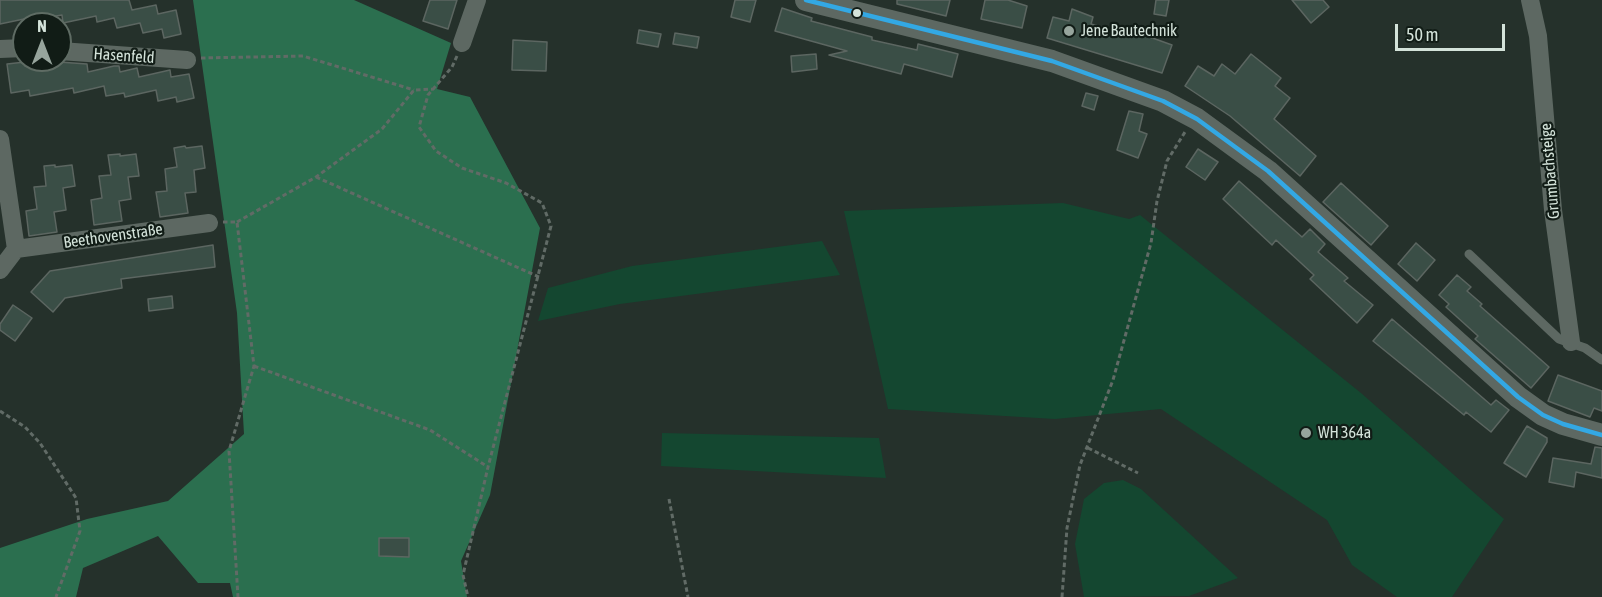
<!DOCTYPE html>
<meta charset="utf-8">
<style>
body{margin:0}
#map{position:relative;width:1602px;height:597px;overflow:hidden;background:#25312b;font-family:"Asap Condensed",sans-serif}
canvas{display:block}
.north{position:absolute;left:12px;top:12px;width:60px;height:60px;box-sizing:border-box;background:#111c16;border:2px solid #5f6c64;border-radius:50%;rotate:0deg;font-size:16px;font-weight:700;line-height:24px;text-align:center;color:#d4e3da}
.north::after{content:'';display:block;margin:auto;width:21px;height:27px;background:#97a59d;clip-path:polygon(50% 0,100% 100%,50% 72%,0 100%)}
.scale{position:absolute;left:1395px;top:24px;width:110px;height:27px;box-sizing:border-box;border:3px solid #d4e3da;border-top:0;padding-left:8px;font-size:18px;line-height:21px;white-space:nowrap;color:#d4e3da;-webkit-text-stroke:4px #111c16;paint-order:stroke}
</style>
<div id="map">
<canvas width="1602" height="597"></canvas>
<div class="north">N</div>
<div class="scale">50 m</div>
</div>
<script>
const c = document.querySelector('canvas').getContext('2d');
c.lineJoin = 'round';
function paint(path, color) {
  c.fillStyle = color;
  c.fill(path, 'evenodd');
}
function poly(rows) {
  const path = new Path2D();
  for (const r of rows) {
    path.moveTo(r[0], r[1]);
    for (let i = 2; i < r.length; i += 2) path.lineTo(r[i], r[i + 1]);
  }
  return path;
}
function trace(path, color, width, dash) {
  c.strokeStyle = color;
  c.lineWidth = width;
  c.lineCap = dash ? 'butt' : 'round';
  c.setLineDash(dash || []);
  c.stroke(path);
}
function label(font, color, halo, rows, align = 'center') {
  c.font = font + ' "Asap Condensed",sans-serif';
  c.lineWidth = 4.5;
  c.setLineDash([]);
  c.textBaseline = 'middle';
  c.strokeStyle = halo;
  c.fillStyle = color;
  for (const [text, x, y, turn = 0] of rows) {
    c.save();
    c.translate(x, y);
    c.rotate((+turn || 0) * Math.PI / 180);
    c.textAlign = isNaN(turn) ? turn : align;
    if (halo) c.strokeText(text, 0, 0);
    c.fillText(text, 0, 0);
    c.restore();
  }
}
const green = poly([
 [1063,203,1129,219,1140,215,1361,393,1504,519,1452,597,1397,597,1352,565,1327,520,1161,409,1055,419,888,409,844,211],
 [822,241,840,275,620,304,538,321,548,288,632,266],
 [662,433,879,438,886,478,661,466],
 [1123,480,1141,489,1238,578,1189,596,1084,597,1075,544,1084,499,1104,483]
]);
const forest = poly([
 [193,0,354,0,451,43,437,89,470,97,540,228,490,495,461,561,467,597,233,597,230,583,198,583,158,536,83,568,76,597,0,597,0,548,87,519,168,501,244,434,237,313]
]);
const building = poly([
 [0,0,129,0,132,10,156,5,158,14,176,10,181,34,164,38,162,29,143,33,140,23,117,28,114,18,97,22,96,16,63,23,62,15,44,18,43,15,0,24,0,0],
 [430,0,457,0,448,29,423,21,430,0],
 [735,0,756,0,750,22,731,17,735,0],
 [897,0,950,0,946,16,897,4,897,0],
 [985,0,1008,0,1027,6,1022,28,981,19,985,0],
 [1156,0,1169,0,1166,16,1154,14,1156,0],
 [1292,0,1323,0,1329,7,1311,23,1292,0],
 [782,8,812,18,811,21,872,37,872,40,917,50,918,44,958,54,952,77,904,64,901,74,829,55,847,51,775,31,782,8],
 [1072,9,1093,17,1091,24,1131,36,1133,31,1172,45,1162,73,1047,38,1053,17,1069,21,1072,9],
 [639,30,661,34,658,47,637,43,639,30],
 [675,33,699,37,697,48,673,44,675,33],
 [513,40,547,42,546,71,512,70,513,40],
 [816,54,817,69,792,72,791,56,816,54],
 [1251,54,1281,78,1275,86,1290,98,1274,119,1316,156,1300,176,1230,116,1185,86,1198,66,1214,76,1222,64,1235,74,1251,54],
 [25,62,25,66,59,62,87,64,88,72,114,66,119,66,120,72,137,68,139,77,170,70,171,77,189,74,194,98,177,102,176,97,158,101,156,90,125,97,124,93,106,96,104,86,74,93,73,88,30,96,29,90,11,93,7,64,25,62],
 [1086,93,1098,96,1094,110,1082,106,1086,93],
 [1129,111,1143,114,1139,131,1147,134,1138,158,1117,150,1129,111],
 [185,146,186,148,202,146,205,168,194,170,196,192,185,193,188,213,160,217,156,192,167,191,165,169,177,167,174,148,185,146],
 [1198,149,1218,162,1205,180,1186,167,1198,149],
 [120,154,120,156,136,154,139,176,128,177,131,199,119,201,122,221,94,225,91,200,102,198,99,176,111,175,108,155,120,154],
 [55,165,55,167,72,165,75,186,63,188,66,210,54,212,57,232,29,236,26,211,37,209,34,187,46,186,44,166,55,165],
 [1239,181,1302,237,1310,229,1325,244,1318,252,1348,278,1344,281,1373,305,1357,323,1310,279,1314,275,1276,240,1272,245,1223,199,1239,181],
 [1341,183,1388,226,1371,245,1323,202,1341,183],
 [1416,243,1435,260,1417,281,1398,264,1416,243],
 [213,245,215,267,121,279,122,288,65,298,53,312,31,292,50,271,213,245],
 [1457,275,1471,287,1467,291,1482,304,1480,306,1549,367,1531,388,1475,339,1478,336,1446,307,1449,304,1439,295,1457,275],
 [172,296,173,308,149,311,148,299,172,296],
 [13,305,32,318,15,341,0,330,0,324,13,305],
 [1392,319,1491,405,1496,400,1509,410,1491,432,1466,412,1464,415,1373,341,1392,319],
 [1558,375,1602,391,1602,411,1594,408,1590,417,1548,401,1558,375],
 [1527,426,1547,438,1547,442,1526,477,1504,463,1527,426],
 [1595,447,1602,448,1602,478,1576,472,1574,487,1549,482,1553,458,1591,464,1595,447],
 [379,538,409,538,409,557,379,556,379,538]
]);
const path = poly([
 [457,56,452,67,428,95,419,127,436,151,462,168,506,183,542,203,551,226,488,467,463,575,468,597],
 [201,58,303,56,414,90],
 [316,177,539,277],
 [223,222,237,222,254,366,229,451,238,597],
 [237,222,316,177,382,129,414,90,434,89],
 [254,366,430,430,488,467],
 [0,411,25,427,40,443,76,498,80,531,56,597],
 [1088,448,1138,473],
 [669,499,688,597],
 [1062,597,1067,528,1080,465,1113,380,1151,243,1157,201,1167,161,1185,132]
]);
const service = poly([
 [1469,254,1559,339,1585,348,1602,360]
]);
const minor = poly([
 [1530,0,1538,36,1553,210,1571,342],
 [462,43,477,0],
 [0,49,24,48],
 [60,51,187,60],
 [0,139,16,249,0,270],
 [16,249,209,223]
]);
const tertiary = poly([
 [806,0,1052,61,1163,101,1197,119,1268,171,1518,397,1543,415,1563,424,1602,435]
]);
const bus1 = poly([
 [806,0,1052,61,1163,101,1197,119,1268,171,1518,397,1543,415,1563,424,1602,435]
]);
const markers = [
 [857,13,5,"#d4e3da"],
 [1069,31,6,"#97a59d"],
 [1306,433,6,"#97a59d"]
];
const poiNames = [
 ["Jene Bautechnik",1081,31],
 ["WH 364a",1318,433]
];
const streetNames = [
 ["Hasenfeld",124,56,4],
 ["Grumbachsteige",1550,171,-95],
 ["Beethovenstraße",113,236,-8]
];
paint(green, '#144730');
paint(forest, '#2b6f4f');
paint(building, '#3a4e46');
trace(building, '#5c6661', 1.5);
trace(path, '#616b66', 3, [4.5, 3]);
trace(service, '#5d6862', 9);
trace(minor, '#5d6862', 18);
trace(tertiary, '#5d6862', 22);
trace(bus1, '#33a8e4', 4.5);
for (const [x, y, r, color] of markers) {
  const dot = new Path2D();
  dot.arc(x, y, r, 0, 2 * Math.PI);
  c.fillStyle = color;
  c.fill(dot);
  trace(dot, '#111c16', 2);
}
label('16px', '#d4e3da', '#111c16', poiNames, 'left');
label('16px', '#d4e3da', '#111c16', streetNames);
</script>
